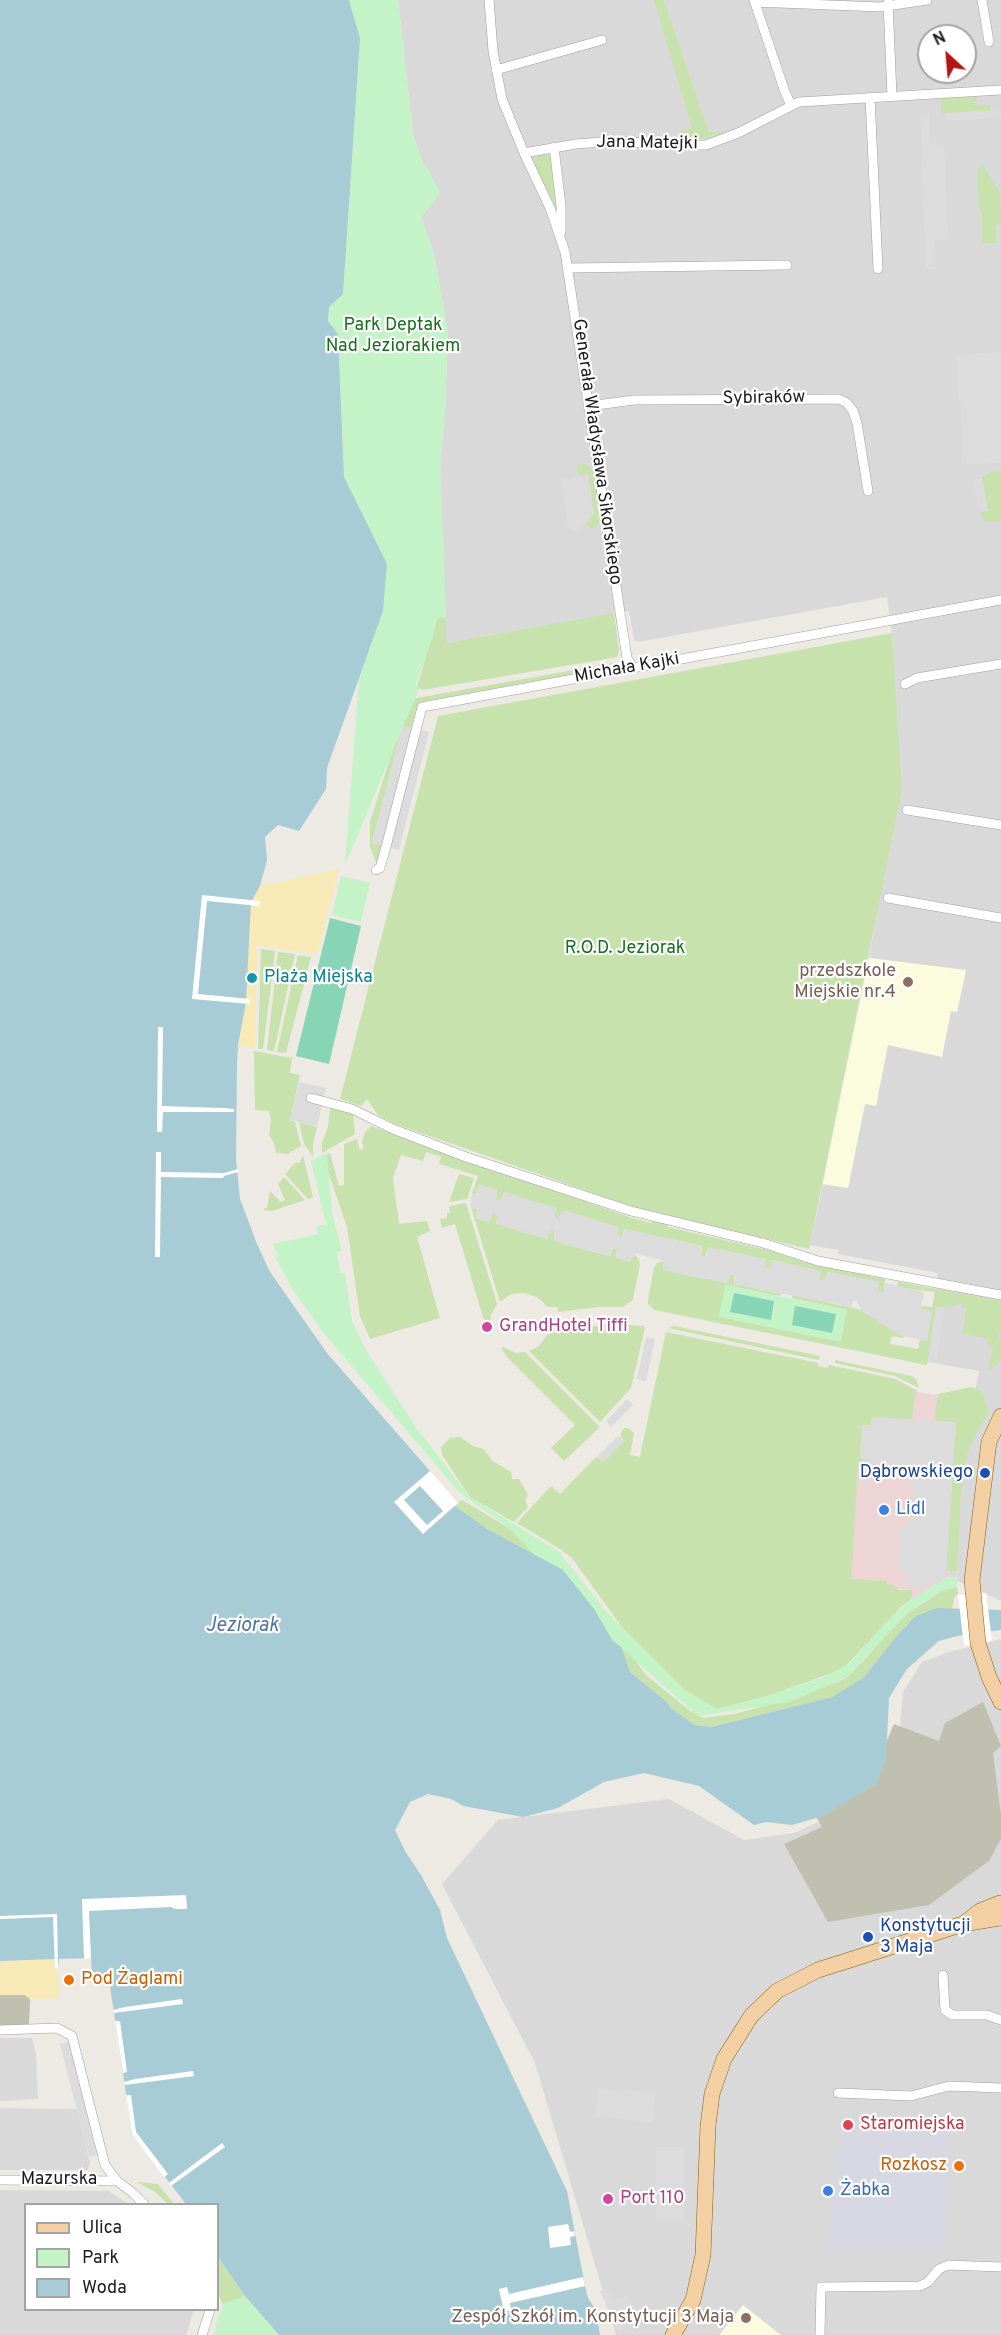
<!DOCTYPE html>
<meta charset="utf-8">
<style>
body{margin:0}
#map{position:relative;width:1001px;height:2335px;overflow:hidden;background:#ede9e3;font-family:Overpass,sans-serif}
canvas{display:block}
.legend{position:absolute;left:24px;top:2203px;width:195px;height:108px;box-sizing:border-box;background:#fff;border:2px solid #a4a4a4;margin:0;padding:8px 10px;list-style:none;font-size:18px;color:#1c1c1c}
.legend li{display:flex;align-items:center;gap:12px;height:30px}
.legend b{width:30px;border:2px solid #a4a4a4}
.north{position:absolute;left:917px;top:24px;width:60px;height:60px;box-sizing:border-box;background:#fff;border:2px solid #a4a4a4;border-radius:50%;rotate:334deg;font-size:16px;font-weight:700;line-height:24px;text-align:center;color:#1c1c1c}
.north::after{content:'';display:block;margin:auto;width:21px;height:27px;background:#b51414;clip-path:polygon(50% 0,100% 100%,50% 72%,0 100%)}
</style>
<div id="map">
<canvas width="1001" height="2335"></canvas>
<ul class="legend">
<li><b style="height:8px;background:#f2d0a3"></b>Ulica</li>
<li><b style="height:16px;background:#c4f3c7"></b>Park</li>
<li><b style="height:16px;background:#a8ccd6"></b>Woda</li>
</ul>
<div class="north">N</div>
</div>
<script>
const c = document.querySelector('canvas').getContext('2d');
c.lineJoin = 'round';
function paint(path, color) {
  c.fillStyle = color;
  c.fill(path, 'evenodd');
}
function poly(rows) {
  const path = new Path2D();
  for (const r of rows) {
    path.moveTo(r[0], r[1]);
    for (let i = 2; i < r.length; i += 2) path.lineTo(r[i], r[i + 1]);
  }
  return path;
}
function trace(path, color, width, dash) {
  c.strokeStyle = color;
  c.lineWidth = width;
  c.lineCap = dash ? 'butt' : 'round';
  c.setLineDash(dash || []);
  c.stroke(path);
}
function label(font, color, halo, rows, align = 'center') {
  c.font = font + ' Overpass,sans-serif';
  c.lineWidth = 4.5;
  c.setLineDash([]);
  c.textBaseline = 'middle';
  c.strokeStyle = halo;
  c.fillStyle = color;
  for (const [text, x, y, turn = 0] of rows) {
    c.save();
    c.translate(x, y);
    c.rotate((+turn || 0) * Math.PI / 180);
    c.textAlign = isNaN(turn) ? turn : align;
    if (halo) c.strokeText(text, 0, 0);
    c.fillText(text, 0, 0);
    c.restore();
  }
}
const residential = poly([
 [398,0,1001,0,1001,1601,949,1577,955,1492,979,1371,923,1361,938,1273,838,1254,838,1250,810,1245,823,1184,848,1188,865,1103,876,1105,888,1045,951,1011,957,1012,966,971,869,958,876,917,892,633,887,597,638,642,634,640,629,611,446,643,440,466,445,409,448,332,433,251,421,217,424,167,413,135],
 [929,36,965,36,965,72,929,72],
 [1001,1639,1001,2335,616,2335,535,2063,442,1884,498,1820,669,1799,744,1840,794,1833,834,1815,900,1729,903,1692,922,1662,949,1652],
 [0,2038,32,2038,36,2054,38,2099,0,2101],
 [0,2108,77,2109,90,2163,88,2170,0,2170],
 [0,2190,109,2191,128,2204,26,2204,26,2310,194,2310,186,2335,0,2335]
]);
const commercial = poly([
 [859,1371,895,1379,919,1392,934,1395,971,1387,955,1492,949,1577,912,1599,912,1590,844,1587]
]);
const education = poly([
 [869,958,966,970,957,1012,951,1011,942,1057,888,1045,876,1106,865,1104,848,1188,823,1184],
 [743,2305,777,2332,781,2335,719,2335]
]);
const construction = poly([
 [983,1702,1001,1746,993,1753,1001,1815,1001,1839,989,1861,929,1905,828,1922,784,1844,822,1827,791,1774,882,1752,894,1724,939,1741,945,1723],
 [0,1995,25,1995,30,1999,29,2026,0,2026]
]);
const grass = poly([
 [654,0,664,0,709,132,726,131,727,132,700,139,685,140,682,137,681,131,692,128],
 [978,97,973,105,990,105,990,111,942,113,941,111,941,101,945,98],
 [539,154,548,154,551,159,556,207,535,165,535,159],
 [982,164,1000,192,1001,224,996,225,997,243,982,243,982,212,979,208,977,170],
 [584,463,593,469,600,521,597,527,590,529,586,524,594,513,588,474,582,477,577,471,578,465],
 [1001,471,1001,522,984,522,980,512,988,510,982,478,990,472],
 [614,613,619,651,617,657,423,690,417,687,437,618,446,617,446,643],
 [892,633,902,790,809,1249,633,1207,395,1124,378,1115,367,1099,361,1106,340,1099,438,716],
 [613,663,602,669,432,700,422,704,416,710,411,728,403,726,372,843,383,846,377,865,370,847,370,822,396,739,411,699],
 [261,949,275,951,263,1049,258,1049],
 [278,952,295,954,274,1051,267,1050],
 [298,955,311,957,286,1053,277,1052],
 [254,1051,292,1058,290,1073,300,1075,290,1120,295,1122,301,1146,288,1154,276,1153,274,1143,269,1135,271,1120,269,1111,255,1110],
 [330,1108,353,1114,355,1134,322,1153,322,1143,328,1127],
 [299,1122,317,1127,313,1144,313,1157,304,1144],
 [371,1126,629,1217,651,1223,654,1221,667,1224,668,1227,768,1250,804,1262,885,1279,884,1291,882,1293,877,1291,878,1282,827,1272,825,1281,820,1280,820,1271,772,1260,770,1269,765,1268,765,1259,708,1248,706,1256,701,1256,702,1246,624,1229,622,1237,617,1236,618,1227,563,1211,558,1219,554,1216,556,1209,504,1193,501,1201,496,1200,497,1190,479,1185,476,1193,472,1194,478,1176,439,1164,441,1157,426,1152,423,1161,401,1155,393,1178,399,1224,427,1221,430,1231,417,1237,440,1318,370,1339,360,1316,347,1227,323,1156,330,1153,339,1186,344,1185,344,1144,357,1139,360,1151,364,1148,362,1142,365,1132],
 [303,1155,313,1197,308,1199,285,1174,295,1163,300,1162],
 [459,1174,474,1178,467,1199,449,1202],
 [284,1177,305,1200,272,1211,264,1210,264,1208,267,1208,270,1191,281,1202,285,1200,278,1184],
 [466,1203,497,1304,491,1315,490,1323,488,1325,483,1317,455,1224,442,1228,440,1219,447,1218,447,1213,450,1213,449,1206],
 [471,1207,477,1209,476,1218,489,1222,493,1213,498,1216,496,1223,547,1238,550,1230,555,1231,554,1241,609,1256,613,1248,617,1249,616,1258,630,1262,634,1254,638,1258,640,1264,633,1300,623,1307,598,1307,558,1312,557,1307,548,1307,537,1297,525,1293,511,1294,500,1302],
 [664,1261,663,1270,727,1283,731,1274,735,1275,734,1284,782,1294,779,1296,726,1285,719,1317,847,1310,792,1298,792,1295,862,1310,904,1337,904,1338,892,1336,890,1344,918,1349,920,1339,926,1341,932,1312,921,1309,922,1306,932,1307,935,1292,896,1287,898,1282,1001,1301,1001,1333,998,1333,998,1337,1001,1338,1001,1360,988,1372,993,1345,986,1344,987,1338,962,1334,966,1309,961,1307,961,1304,957,1303,956,1306,936,1307,927,1365,654,1310,648,1304,648,1299,654,1268,657,1263],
 [610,1324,644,1326,645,1328,631,1388,600,1422,529,1351,539,1346,547,1335,553,1332],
 [674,1326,820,1356,819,1360,668,1328],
 [666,1332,818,1363,818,1366,828,1368,829,1365,895,1379,916,1390,911,1428,872,1417,871,1425,862,1425,860,1459,868,1460,868,1463,858,1463,851,1579,887,1581,887,1584,893,1585,899,1590,912,1590,912,1599,902,1606,843,1669,768,1696,717,1709,707,1709,648,1663,572,1558,560,1549,517,1523,551,1486,560,1494,595,1458,597,1457,603,1462,624,1441,620,1435,624,1428,628,1428,634,1433,630,1455,640,1457],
 [503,1347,516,1353,525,1352,600,1427,564,1461,551,1448,575,1425,507,1357,501,1348],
 [835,1360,911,1376,916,1379,919,1388,895,1376,835,1363],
 [971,1387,982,1391,989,1412,970,1445,964,1466,961,1492,957,1571,946,1571,956,1423,935,1429,936,1405,939,1394],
 [460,1437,473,1446,483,1449,493,1461,511,1472,512,1479,519,1479,528,1495,525,1500,528,1507,514,1522,470,1497,442,1455,441,1447,450,1438],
 [462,1500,527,1539,573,1574,646,1675,690,1711,703,1718,734,1714,768,1705,840,1681,847,1677,867,1657,883,1638,909,1612,947,1588,957,1587,958,1593,954,1598,952,1610,947,1608,906,1625,863,1678,848,1689,832,1697,808,1703,711,1727,695,1725,671,1708,667,1702,630,1672,622,1648,613,1641,607,1627,455,1506],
 [137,2182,158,2184,174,2204,168,2204,155,2192],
 [218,2257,245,2296,224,2304,224,2307,218,2293]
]);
const sand = poly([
 [339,869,319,950,315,954,257,945,255,1048,238,1045,246,1002,251,902,260,886],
 [56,1959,60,1998,30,1999,25,1995,0,1995,0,1961]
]);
const park = poly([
 [349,0,398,0,413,135,424,166,428,169,440,193,421,218,433,251,448,332,445,409,440,466,446,617,437,618,434,633,416,684,419,689,345,865,359,679,383,611,387,564,344,478,338,334,328,321,329,307,343,293,360,38],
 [341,876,370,883,361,922,332,915],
 [327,1153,332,1213,342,1251,337,1252,340,1273,345,1272,352,1321,366,1350,417,1429,470,1497,559,1552,605,1610,685,1690,717,1709,768,1696,824,1677,849,1664,890,1618,912,1599,946,1578,955,1577,958,1574,957,1587,942,1591,909,1612,847,1677,790,1702,698,1716,620,1647,510,1529,459,1492,322,1331,291,1287,276,1258,279,1256,273,1244,318,1234,317,1226,326,1224,311,1161],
 [725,1285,847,1310,841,1342,719,1317],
 [245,2296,279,2335,213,2335,216,2329,215,2325,224,2304]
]);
const pitch = poly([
 [330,918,361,926,329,1064,296,1056],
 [734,1293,774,1301,771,1320,730,1312],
 [795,1306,836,1314,832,1333,792,1325]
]);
const parking = poly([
 [1001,110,1001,118,946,121,946,113],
 [920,114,929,114,930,144,940,144,944,147,948,239,935,240,936,269,926,269],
 [1001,352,1001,463,962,465,961,406,958,398,957,354],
 [588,474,594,514,576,532,568,527,561,477,568,480],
 [982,478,988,511,980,512,973,480],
 [402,726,429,732,399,850,372,843],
 [299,1082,326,1088,317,1127,290,1120],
 [479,1185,497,1190,496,1200,501,1201,504,1192,556,1208,554,1216,558,1219,563,1210,618,1227,617,1236,622,1237,625,1229,702,1246,701,1256,707,1256,708,1247,766,1259,765,1268,770,1269,772,1260,821,1271,820,1280,825,1280,827,1272,879,1282,878,1292,883,1292,885,1283,924,1292,921,1309,932,1311,927,1341,901,1336,863,1312,856,1300,853,1301,851,1307,734,1284,736,1276,731,1274,728,1283,663,1270,664,1261,633,1253,631,1262,616,1258,617,1249,612,1248,610,1256,554,1241,556,1233,551,1230,547,1239,496,1224,498,1216,493,1213,489,1222,476,1218,477,1209,471,1207,470,1203,472,1194,476,1193],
 [936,1307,945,1308,936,1362,928,1360],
 [646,1337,655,1339,646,1381,637,1379],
 [627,1399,633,1405,611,1427,606,1421],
 [872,1417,956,1422,946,1578,923,1588,906,1586,906,1572,898,1571,901,1525,910,1525,914,1467,868,1463,868,1460,860,1459,862,1425,871,1425],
 [618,1436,624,1441,603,1462,597,1457],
 [69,2042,97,2155,89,2157,60,2044],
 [598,2088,656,2093,653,2123,595,2117],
 [656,2147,684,2147,684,2222,656,2222],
 [608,2288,613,2300,628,2294,640,2319,618,2332,600,2291]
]);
const plaza = poly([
 [841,2128,950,2132,944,2251,830,2251,833,2154,841,2154]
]);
const water = poly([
 [0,0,349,0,360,38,343,294,329,307,328,321,338,334,344,477,387,564,383,611,327,768,326,789,299,831,278,825,265,837,267,860,260,886,251,902,246,1002,238,1045,237,1066,236,1159,240,1199,257,1244,270,1272,327,1353,430,1471,455,1506,487,1529,563,1570,594,1609,613,1641,622,1648,630,1672,667,1702,671,1708,695,1725,711,1727,832,1697,863,1678,899,1633,916,1616,937,1608,1001,1610,1001,1630,957,1636,939,1641,907,1669,889,1698,886,1759,876,1784,823,1816,792,1825,766,1822,754,1825,699,1786,644,1773,604,1782,558,1808,523,1817,463,1806,451,1799,428,1794,410,1802,395,1830,405,1851,421,1875,440,1910,447,1938,567,2191,585,2286,588,2298,596,2310,600,2335,279,2335,245,2296,218,2257,218,2204,186,2204,132,2134,108,1973,100,1983,92,1976,91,1958,59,1959,58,1968,56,1959,0,1961]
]);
const pier = poly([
 [202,895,260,901,259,906,207,901,198,994,250,999,250,1004,192,999],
 [158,1027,163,1027,162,1106,224,1108,234,1109,234,1112,163,1112,162,1132,157,1132],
 [156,1152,161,1152,161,1172,224,1173,238,1169,238,1172,224,1176,223,1178,161,1177,160,1257,155,1257],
 [430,1471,458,1503,423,1534,394,1502],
 [420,1486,443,1511,427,1525,404,1500],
 [986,1593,992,1641,964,1646,958,1595],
 [186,1895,187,1909,175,1909,171,1907,89,1911,91,1958,84,1959,82,1899],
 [57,1914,58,1969,55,1969,53,1917,0,1919,0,1916],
 [182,1999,183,2004,114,2013,113,2010,125,2007],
 [115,2021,120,2021,127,2072,123,2073],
 [193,2071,194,2076,125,2085,124,2082,135,2079],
 [126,2095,131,2095,136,2132,168,2174,164,2177,132,2134],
 [222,2143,225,2147,171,2186,169,2183,178,2176],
 [568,2224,570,2232,574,2231,575,2236,570,2237,571,2245,550,2248,548,2227],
 [583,2277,585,2286,510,2303,511,2310,504,2312,499,2289,507,2287,509,2294]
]);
const street = poly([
 [489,0,493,51,502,99,524,153,550,208,565,252,627,658,633,668],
 [754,0,785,92,791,105],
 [982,0,989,42],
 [754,2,880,7,927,0],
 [888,2,892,96],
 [496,70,602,40],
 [870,97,878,269],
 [554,147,561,206,561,232],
 [524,153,576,144,616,141,678,145,706,145,738,133,799,102,1001,90],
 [569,268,787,265],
 [589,406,634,400,839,399,847,403,853,411,857,423,868,491],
 [905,684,917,678,1001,664],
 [907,810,1001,825],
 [376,870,380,868,386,847,422,707,1001,600],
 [888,898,1001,918],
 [311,1098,352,1109,393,1129,466,1157,631,1211,763,1243,818,1261,1001,1295],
 [943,1975,945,2010,952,2015,987,2015,1001,2020],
 [0,2030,57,2028,72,2036,105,2165,117,2181,133,2193,144,2204],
 [838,2093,911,2096,949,2086,1001,2088],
 [0,2180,117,2181],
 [202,2335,210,2310],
 [820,2335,821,2287,920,2286,928,2282,939,2269,948,2265,1001,2267]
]);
const primary = poly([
 [1001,1416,989,1442,972,1580,978,1643,989,1677,1001,1702],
 [963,1924,980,1911,1000,1903],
 [673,2335,693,2300,703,2255,708,2126,712,2094,724,2059,751,2016,777,1991,818,1970,963,1924,1001,1918]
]);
const markers = [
 [252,978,6,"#0f9aa8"],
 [908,982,6,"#8d6e63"],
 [487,1327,6,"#d1479c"],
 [985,1473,6,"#1a4fb4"],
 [884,1510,6,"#3f7fe0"],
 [868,1937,6,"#1a4fb4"],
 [69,1980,6,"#e8710a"],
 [848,2125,6,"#e0444e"],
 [959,2166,6,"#e8710a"],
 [828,2191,6,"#3f7fe0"],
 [608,2199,6,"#d1479c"],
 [746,2318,6,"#8d6e63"]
];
const streetNames = [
 ["Jana Matejki",647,144,1],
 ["Sybiraków",764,399,-1],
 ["Generała Władysława Sikorskiego",596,452,82],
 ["Michała Kajki",627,669,-10],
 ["Mazurska",59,2180]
];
const parkNames = [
 ["Park Deptak",393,326],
 ["Nad Jeziorakiem",393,347],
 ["R.O.D. Jeziorak",625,949]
];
const educationNames = [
 ["przedszkole",896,972],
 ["Miejskie nr.4",896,993],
 ["Zespół Szkół im. Konstytucji 3 Maja",734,2318]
];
const cultureNames = [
 ["Plaża Miejska",264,978]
];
const hotelNames = [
 ["GrandHotel Tiffi",499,1327],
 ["Port 110",620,2199]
];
const transitNames = [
 ["Dąbrowskiego",973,1473],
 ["Konstytucji",880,1927,"left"],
 ["3 Maja",880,1948,"left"]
];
const shopNames = [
 ["Lidl",896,1510],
 ["Żabka",840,2191]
];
const foodNames = [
 ["Pod Żaglami",81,1980],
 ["Rozkosz",947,2166,"right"]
];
const healthNames = [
 ["Staromiejska",860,2125]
];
const waterNames = [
 ["Jeziorak",242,1627]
];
paint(residential, '#dad9d9');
paint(commercial, '#ecd5d4');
paint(education, '#fbfbdd');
paint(construction, '#c0c0b0');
paint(grass, '#c8e2ae');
paint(sand, '#f7eab7');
paint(park, '#c4f3c7');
paint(pitch, '#88d4b7');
paint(parking, '#dcdcdc');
paint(plaza, '#d8d8e2');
paint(water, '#a8ccd6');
paint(pier, '#fff');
trace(street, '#a0a0a0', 10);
trace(primary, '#865e0f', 16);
trace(street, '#fff', 9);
trace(primary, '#f2d0a3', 15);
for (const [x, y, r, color] of markers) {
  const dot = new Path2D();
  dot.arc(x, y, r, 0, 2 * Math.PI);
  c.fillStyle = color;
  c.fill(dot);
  trace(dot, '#fff', 2);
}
label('18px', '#1c1c1c', '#fff', streetNames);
label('18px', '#166f1d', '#fff', parkNames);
label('18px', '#785e54', '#fff', educationNames, 'right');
label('18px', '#0d838f', '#fff', cultureNames, 'left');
label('18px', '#b23c85', '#fff', hotelNames, 'left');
label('18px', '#164399', '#fff', transitNames, 'right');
label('18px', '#366cbe', '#fff', shopNames, 'left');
label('18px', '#c56008', '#fff', foodNames, 'left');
label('18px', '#be3a42', '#fff', healthNames, 'left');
label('italic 20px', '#50769b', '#fff', waterNames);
</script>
